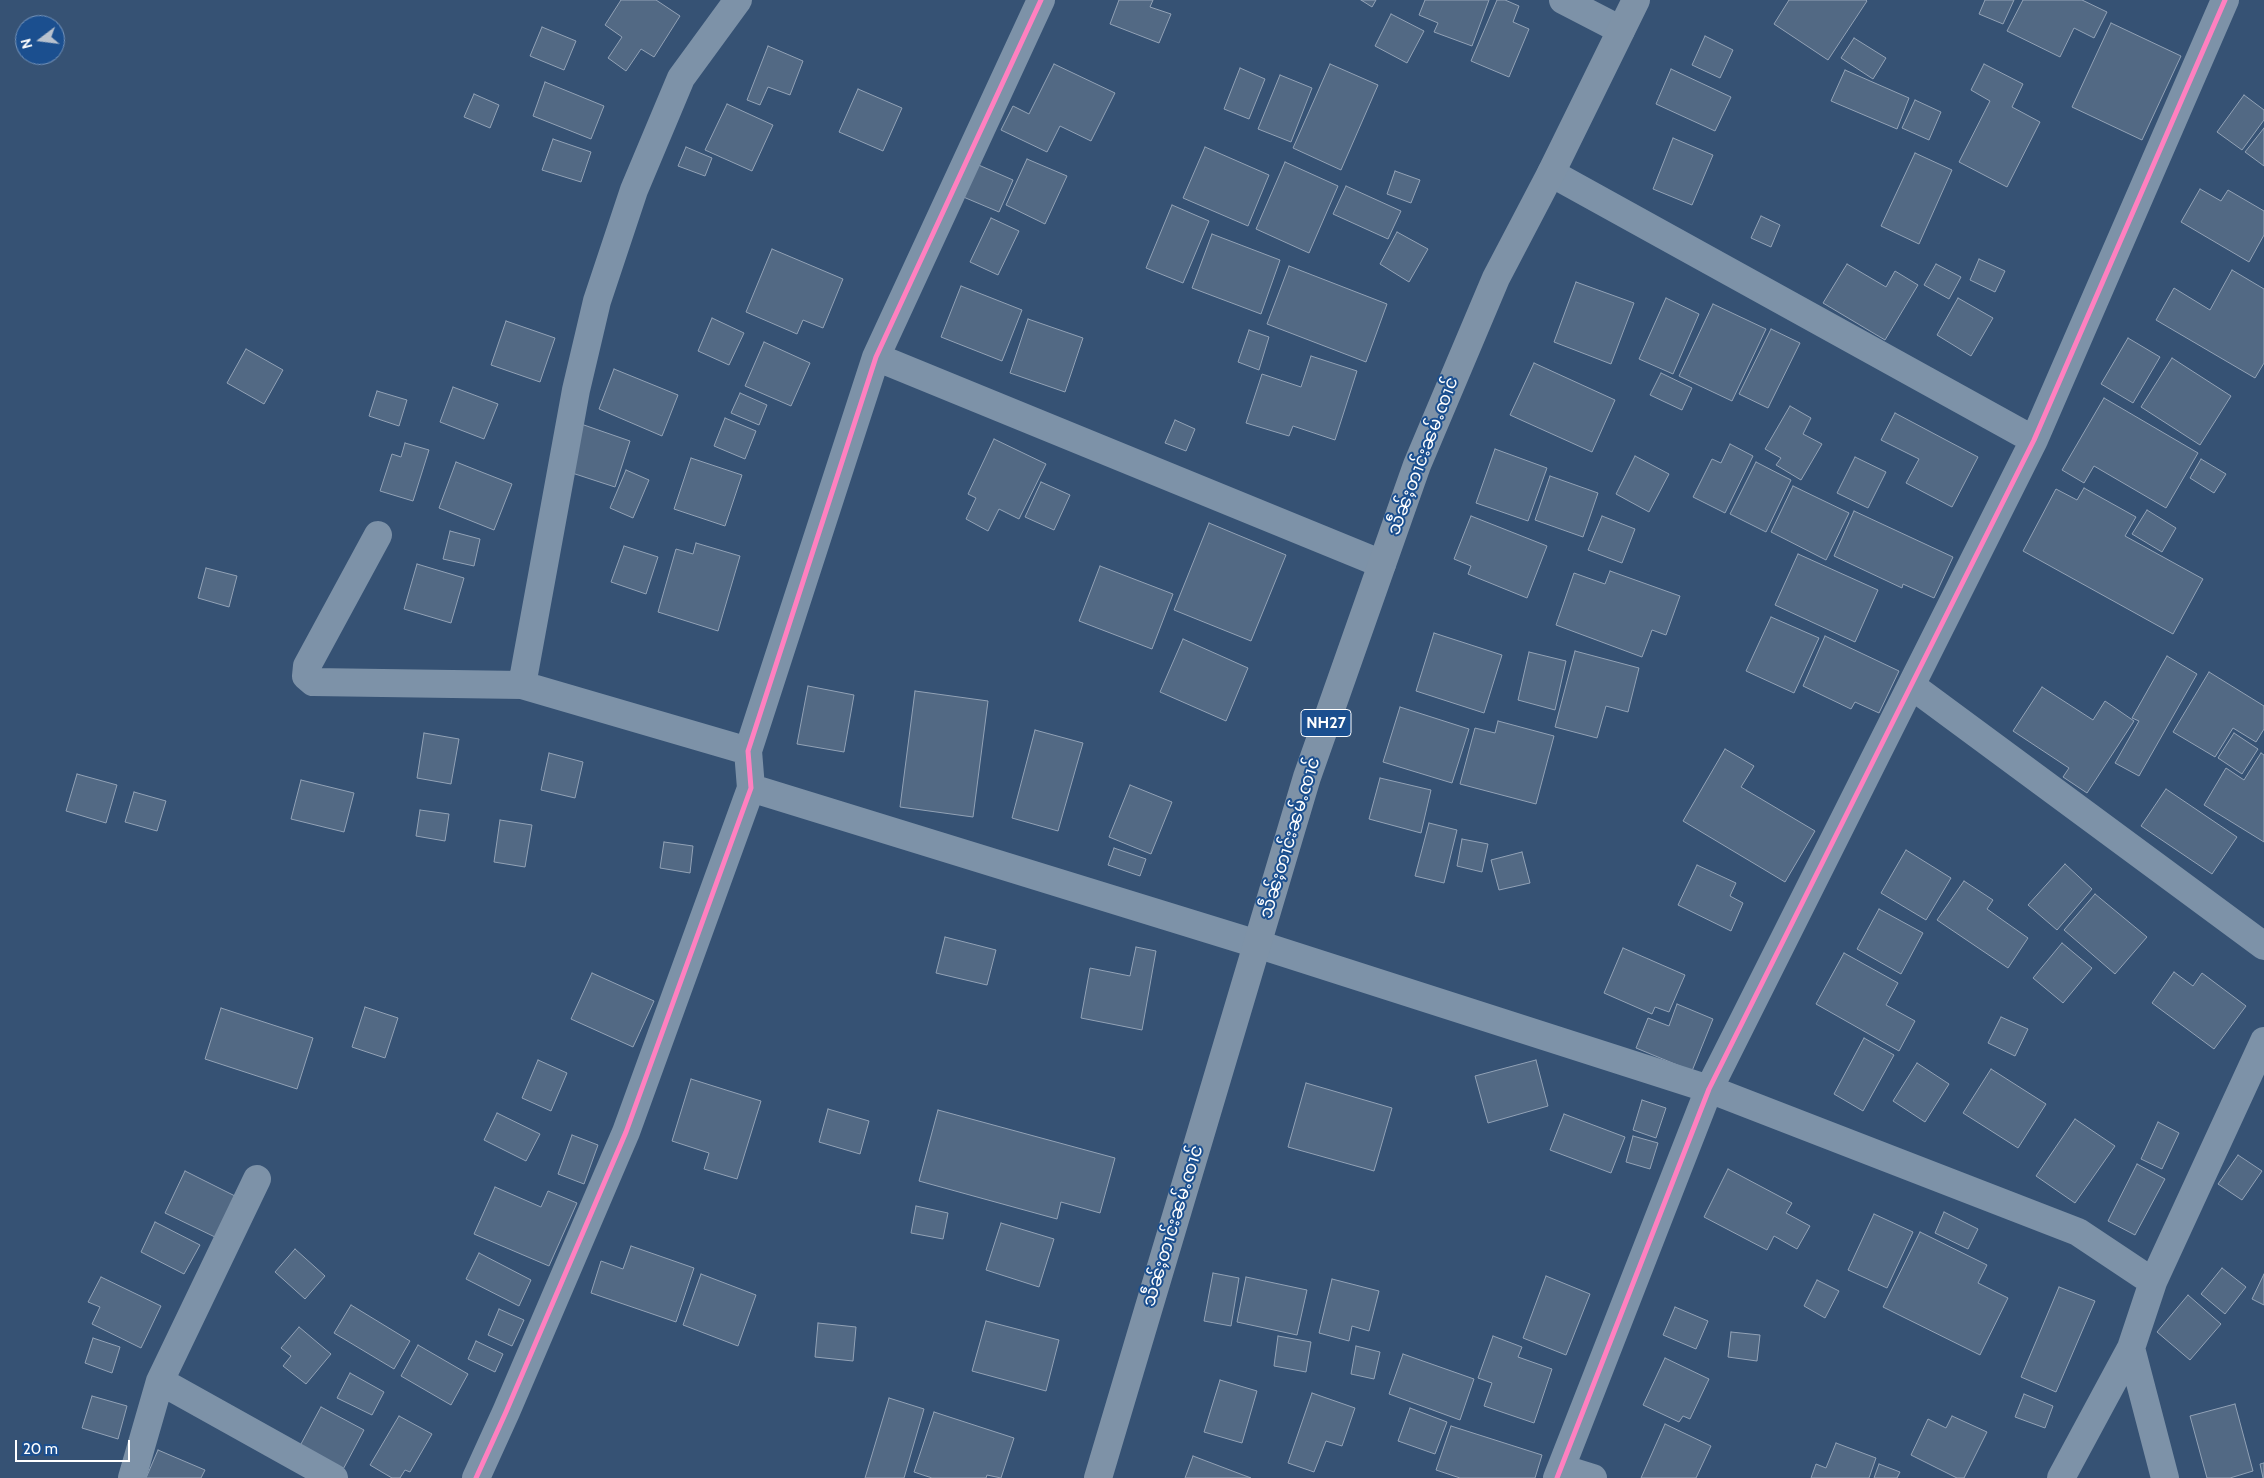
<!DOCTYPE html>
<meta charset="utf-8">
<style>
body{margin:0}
#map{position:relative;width:2264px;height:1478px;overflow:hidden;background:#365274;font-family:Cabin,sans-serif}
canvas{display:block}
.north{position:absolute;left:15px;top:15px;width:50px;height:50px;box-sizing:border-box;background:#1b4f8f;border:1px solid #7695bc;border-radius:50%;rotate:255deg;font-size:14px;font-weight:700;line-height:20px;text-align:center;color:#fff}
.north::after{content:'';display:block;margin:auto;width:18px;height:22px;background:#b9c2ce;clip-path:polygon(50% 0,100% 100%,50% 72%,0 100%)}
.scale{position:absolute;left:15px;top:1440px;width:115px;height:22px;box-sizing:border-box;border:2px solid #fff;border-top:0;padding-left:6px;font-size:15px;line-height:18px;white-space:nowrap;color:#fff;-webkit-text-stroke:4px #1b4f8f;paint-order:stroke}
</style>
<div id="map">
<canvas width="2264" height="1478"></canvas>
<div class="north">N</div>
<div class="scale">20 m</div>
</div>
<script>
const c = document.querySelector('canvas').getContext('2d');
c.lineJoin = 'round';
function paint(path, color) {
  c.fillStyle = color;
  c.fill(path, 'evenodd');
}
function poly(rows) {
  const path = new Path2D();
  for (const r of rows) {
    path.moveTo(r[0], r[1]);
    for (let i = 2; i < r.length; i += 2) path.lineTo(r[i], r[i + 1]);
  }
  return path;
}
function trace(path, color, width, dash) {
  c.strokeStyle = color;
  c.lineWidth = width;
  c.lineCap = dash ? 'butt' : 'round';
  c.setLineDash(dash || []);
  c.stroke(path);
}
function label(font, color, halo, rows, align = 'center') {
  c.font = font + ' Cabin,"Noto Sans Myanmar",sans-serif';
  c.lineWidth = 4;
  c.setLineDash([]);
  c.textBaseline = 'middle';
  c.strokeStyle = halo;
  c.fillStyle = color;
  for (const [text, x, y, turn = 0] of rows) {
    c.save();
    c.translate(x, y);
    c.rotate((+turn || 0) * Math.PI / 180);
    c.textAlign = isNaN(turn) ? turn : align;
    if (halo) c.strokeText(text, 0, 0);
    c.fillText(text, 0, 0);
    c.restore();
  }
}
const building = poly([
 [621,0,656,0,680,16,654,57,641,49,626,71,608,58,622,37,605,25,621,0],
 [1119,0,1153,0,1150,7,1171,14,1159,43,1110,24,1119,0],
 [1361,0,1376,0,1372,7,1361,0],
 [1425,0,1489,0,1472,46,1434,32,1438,23,1419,15,1425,0],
 [1497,0,1505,0,1519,6,1513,22,1529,29,1509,77,1471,61,1497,0],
 [1789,0,1866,0,1867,1,1828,60,1774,24,1789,0],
 [1985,0,2014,0,2003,24,1979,14,1985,0],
 [2023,0,2082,0,2107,12,2094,38,2074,28,2060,57,2007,31,2023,0],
 [1391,14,1424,31,1407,63,1375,46,1391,14],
 [2111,23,2181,56,2142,140,2072,107,2111,23],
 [542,27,576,41,564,70,530,56,542,27],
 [1705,36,1733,50,1720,78,1692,65,1705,36],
 [1854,38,1886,58,1873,79,1841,58,1854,38],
 [768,46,803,61,790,95,768,87,760,105,747,100,768,46],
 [1054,64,1115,93,1091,141,1060,126,1047,152,1001,130,1013,106,1029,114,1054,64],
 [1330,64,1378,85,1341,170,1293,148,1330,64],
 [1984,64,2023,84,2012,107,2040,122,2007,187,1959,162,1990,101,1971,90,1984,64],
 [1240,68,1265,79,1249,119,1224,109,1240,68],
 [1671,69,1731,97,1715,131,1656,104,1671,69],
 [1845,70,1909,98,1897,129,1831,101,1845,70],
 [1280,75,1312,88,1291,142,1258,129,1280,75],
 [545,82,604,106,591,139,533,116,545,82],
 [858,89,902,108,883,151,839,132,858,89],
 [474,94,499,105,490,128,464,117,474,94],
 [2244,95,2264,110,2264,120,2242,150,2217,132,2244,95],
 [1915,100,1941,112,1929,140,1902,128,1915,100],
 [727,104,773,125,752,171,705,150,727,104],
 [2264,128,2264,166,2245,152,2264,128],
 [1673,138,1713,155,1692,205,1653,189,1673,138],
 [553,139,591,152,581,182,542,170,553,139],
 [686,147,712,158,705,176,678,166,686,147],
 [1205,147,1269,175,1248,226,1183,198,1205,147],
 [1915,153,1952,170,1919,244,1881,226,1915,153],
 [1027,159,1067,176,1045,224,1006,205,1027,159],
 [1285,162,1338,186,1309,253,1256,229,1285,162],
 [974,163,1013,180,999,212,961,196,974,163],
 [1395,171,1420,180,1411,203,1387,194,1395,171],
 [1346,186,1401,211,1388,239,1333,214,1346,186],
 [2200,189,2221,201,2228,190,2264,211,2264,235,2249,262,2181,222,2200,189],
 [1172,205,1209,221,1183,283,1146,268,1172,205],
 [1761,216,1780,225,1771,247,1751,238,1761,216],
 [991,218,1019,231,998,275,970,262,991,218],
 [1397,232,1428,249,1409,282,1380,264,1397,232],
 [1212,234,1280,260,1261,314,1192,288,1212,234],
 [772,249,843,279,823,328,803,320,797,334,746,312,772,249],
 [1979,259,2005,271,1995,292,1970,280,1979,259],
 [1847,264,1886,287,1895,271,1918,285,1885,340,1823,303,1847,264],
 [1936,264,1961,277,1949,299,1924,285,1936,264],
 [1289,266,1387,304,1366,362,1267,324,1289,266],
 [2232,270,2264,289,2264,363,2255,378,2156,320,2174,288,2210,310,2232,270],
 [1576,282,1634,303,1611,364,1554,342,1576,282],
 [961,286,1022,310,1002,361,941,337,961,286],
 [1666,298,1699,314,1673,374,1639,359,1666,298],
 [1958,298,1993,318,1971,356,1937,335,1958,298],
 [1713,304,1766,329,1732,401,1679,376,1713,304],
 [712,318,744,333,729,365,698,351,712,318],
 [1028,319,1083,338,1065,392,1010,373,1028,319],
 [506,321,555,338,540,382,491,365,506,321],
 [1771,329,1800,343,1768,408,1739,394,1771,329],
 [1249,330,1269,337,1259,370,1238,362,1249,330],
 [2128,338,2160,357,2133,403,2101,384,2128,338],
 [764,342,810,363,791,406,745,386,764,342],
 [246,349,283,370,264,404,227,383,246,349],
 [1311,356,1357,371,1335,440,1293,426,1289,436,1246,423,1262,374,1301,387,1311,356],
 [2172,358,2231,396,2200,445,2141,407,2172,358],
 [1534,363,1615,400,1592,452,1510,415,1534,363],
 [614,369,678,395,662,436,599,409,614,369],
 [1661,373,1692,388,1682,410,1650,395,1661,373],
 [453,387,498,404,484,439,440,422,453,387],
 [377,391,407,400,399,426,369,416,377,391],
 [740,393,767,405,759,425,731,413,740,393],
 [2104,398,2198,453,2166,508,2094,466,2084,483,2062,470,2104,398],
 [1790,406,1811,418,1803,434,1822,444,1801,480,1776,465,1781,458,1765,449,1790,406],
 [1895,413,1978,457,1952,507,1906,483,1919,459,1881,440,1895,413],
 [725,418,756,431,745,459,714,446,725,418],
 [1175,420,1195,429,1186,451,1165,443,1175,420],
 [581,424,630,441,615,487,566,471,581,424],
 [994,439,1046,464,1019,519,999,509,988,531,966,519,976,498,968,494,994,439],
 [405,443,429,450,413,501,380,491,392,454,401,457,405,443],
 [1730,444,1753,456,1725,513,1693,497,1712,459,1721,463,1730,444],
 [1495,449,1547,468,1528,521,1476,503,1495,449],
 [1635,456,1669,474,1649,512,1616,494,1635,456],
 [1855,457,1886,472,1868,508,1837,493,1855,457],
 [691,458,742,475,725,526,674,509,691,458],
 [2201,459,2226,474,2214,493,2190,478,2201,459],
 [456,462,512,484,494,530,439,508,456,462],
 [1756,462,1791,480,1766,532,1730,514,1756,462],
 [626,470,649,480,633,518,610,508,626,470],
 [1550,476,1598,493,1583,537,1535,520,1550,476],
 [1041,482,1070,495,1054,530,1025,517,1041,482],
 [1793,486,1849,513,1826,560,1771,532,1793,486],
 [2084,488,2136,517,2125,536,2203,579,2173,634,2023,551,2056,489,2077,500,2084,488],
 [2147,510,2176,528,2162,552,2132,534,2147,510],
 [1854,511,1953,557,1934,598,1903,584,1902,588,1834,556,1854,511],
 [1471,516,1547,546,1527,598,1468,574,1471,566,1454,559,1471,516],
 [1602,516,1635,529,1622,563,1588,550,1602,516],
 [1209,523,1286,555,1251,641,1174,610,1209,523],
 [450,531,480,539,474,566,443,559,450,531],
 [696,543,740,556,718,631,658,612,676,549,693,554,696,543],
 [624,546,658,557,646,594,611,582,624,546],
 [1798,554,1878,590,1855,642,1775,605,1798,554],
 [417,564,464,578,451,623,404,609,417,564],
 [1100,566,1173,594,1152,649,1079,621,1100,566],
 [206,568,237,576,229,607,198,598,206,568],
 [1610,571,1680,596,1666,635,1652,630,1642,657,1556,625,1574,573,1605,584,1610,571],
 [1771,617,1819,638,1794,693,1746,671,1771,617],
 [1434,633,1502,655,1484,713,1416,691,1434,633],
 [1825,636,1899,671,1879,713,1855,702,1851,709,1803,686,1825,636],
 [1183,639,1248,668,1226,721,1160,692,1183,639],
 [1575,651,1639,668,1628,712,1606,706,1597,738,1555,727,1575,651],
 [1529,652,1566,661,1555,710,1518,700,1529,652],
 [2167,656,2197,674,2139,776,2115,763,2139,721,2132,718,2167,656],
 [2209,672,2264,706,2264,729,2256,742,2233,728,2215,757,2173,732,2209,672],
 [808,686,854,695,844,752,797,744,808,686],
 [2042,687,2093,720,2105,701,2134,721,2087,793,2063,777,2069,768,2013,731,2042,687],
 [915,691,988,701,973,817,900,807,915,691],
 [1400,707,1469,729,1452,783,1383,762,1400,707],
 [1498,721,1554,736,1536,804,1460,784,1475,728,1495,733,1498,721],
 [1035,730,1083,743,1058,831,1012,818,1035,730],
 [424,733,459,739,451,784,417,778,424,733],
 [2234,733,2258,749,2242,774,2218,758,2234,733],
 [1725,749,1754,766,1741,787,1815,831,1785,882,1683,821,1725,749],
 [549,753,583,762,575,798,541,790,549,753],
 [2261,753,2264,755,2264,842,2204,805,2226,768,2244,780,2261,753],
 [77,774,117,785,106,823,66,811,77,774],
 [1380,778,1431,790,1421,833,1369,819,1380,778],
 [301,780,354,793,344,832,291,819,301,780],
 [1130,785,1172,802,1151,854,1109,837,1130,785],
 [2166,789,2237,837,2212,874,2141,826,2166,789],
 [134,792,166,801,157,831,125,822,134,792],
 [420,810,449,814,445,841,416,836,420,810],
 [500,820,532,825,525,867,494,862,500,820],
 [1429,823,1457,830,1444,883,1415,876,1429,823],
 [1462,839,1488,844,1482,872,1457,866,1462,839],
 [664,842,693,846,690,873,660,868,664,842],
 [1114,848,1146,859,1140,876,1108,865,1114,848],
 [1906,850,1951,878,1926,920,1881,893,1906,850],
 [1522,852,1530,883,1499,890,1491,860,1522,852],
 [2065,864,2092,889,2057,930,2028,905,2065,864],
 [1697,865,1736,883,1730,896,1743,903,1731,931,1678,905,1697,865],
 [1964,881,1993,900,1987,909,2028,938,2008,968,1937,920,1964,881],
 [2095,894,2147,937,2115,974,2064,930,2095,894],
 [1879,909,1923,933,1901,974,1857,949,1879,909],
 [945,937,996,950,987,985,936,973,945,937],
 [2062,943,2092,968,2063,1003,2033,978,2062,943],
 [1136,947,1156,951,1142,1030,1081,1018,1090,968,1130,976,1136,947],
 [1623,948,1685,975,1669,1012,1655,1007,1652,1014,1604,993,1623,948],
 [1844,953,1898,983,1886,1005,1915,1021,1899,1051,1816,1004,1844,953],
 [2174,972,2193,986,2202,973,2246,1006,2214,1049,2152,1003,2174,972],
 [592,973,654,1001,633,1047,571,1019,592,973],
 [1677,1004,1713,1019,1692,1071,1636,1048,1648,1018,1669,1026,1677,1004],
 [365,1007,398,1018,385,1058,352,1047,365,1007],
 [221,1008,313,1038,297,1089,205,1059,221,1008],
 [2001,1017,2028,1029,2015,1056,1988,1043,2001,1017],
 [1864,1038,1894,1055,1863,1111,1834,1094,1864,1038],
 [538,1060,567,1073,551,1111,522,1098,538,1060],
 [1536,1060,1548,1106,1488,1123,1475,1076,1536,1060],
 [1917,1063,1949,1084,1925,1122,1893,1101,1917,1063],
 [1991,1069,2046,1104,2018,1148,1963,1113,1991,1069],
 [691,1079,761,1101,737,1179,704,1169,709,1153,672,1141,691,1079],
 [1306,1083,1392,1108,1374,1171,1288,1147,1306,1083],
 [1642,1100,1666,1108,1656,1138,1633,1130,1642,1100],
 [828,1109,869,1121,860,1154,819,1142,828,1109],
 [938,1110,1115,1158,1100,1213,1061,1202,1057,1219,919,1181,938,1110],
 [497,1113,540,1134,526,1161,484,1140,497,1113],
 [1564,1114,1625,1137,1611,1173,1550,1150,1564,1114],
 [2075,1119,2115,1146,2075,1203,2036,1176,2075,1119],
 [2158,1122,2179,1133,2162,1169,2141,1159,2158,1122],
 [572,1135,598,1145,584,1184,558,1174,572,1135],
 [1633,1136,1658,1143,1650,1169,1626,1162,1633,1136],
 [2238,1155,2262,1171,2242,1200,2218,1184,2238,1155],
 [2137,1164,2165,1179,2135,1235,2108,1221,2137,1164],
 [1728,1169,1792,1203,1786,1213,1810,1226,1797,1249,1774,1236,1767,1250,1704,1217,1728,1169],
 [185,1171,235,1196,215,1237,165,1213,185,1171],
 [495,1187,541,1207,548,1191,577,1203,549,1266,474,1234,495,1187],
 [916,1206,948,1213,943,1239,911,1233,916,1206],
 [1944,1212,1978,1229,1968,1249,1935,1233,1944,1212],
 [1874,1214,1913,1232,1887,1288,1848,1270,1874,1214],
 [155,1222,200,1245,184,1274,141,1252,155,1222],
 [1001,1223,1054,1239,1039,1287,986,1270,1001,1223],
 [1920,1232,1987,1265,1978,1283,2008,1298,1980,1355,1883,1307,1920,1232],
 [631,1246,694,1268,676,1322,591,1293,601,1261,623,1269,631,1246],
 [295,1249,325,1276,305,1299,275,1272,295,1249],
 [479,1253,531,1280,519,1306,466,1279,479,1253],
 [2222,1268,2246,1287,2225,1314,2201,1294,2222,1268],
 [1213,1273,1239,1278,1231,1326,1204,1321,1213,1273],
 [701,1274,756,1295,738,1346,683,1325,701,1274],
 [2264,1274,2264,1305,2252,1299,2264,1274],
 [1546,1276,1590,1294,1566,1355,1523,1338,1546,1276],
 [101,1277,161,1306,141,1348,92,1324,100,1307,88,1302,101,1277],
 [1246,1277,1307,1290,1297,1335,1237,1322,1246,1277],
 [1332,1279,1379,1291,1369,1331,1352,1326,1349,1341,1319,1333,1332,1279],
 [1817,1280,1839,1291,1825,1318,1804,1306,1817,1280],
 [2059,1287,2095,1301,2056,1392,2021,1377,2059,1287],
 [2188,1295,2221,1324,2190,1360,2157,1332,2188,1295],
 [351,1305,410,1341,394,1369,334,1333,351,1305],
 [1675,1307,1708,1321,1696,1349,1663,1335,1675,1307],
 [499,1309,524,1320,512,1346,488,1335,499,1309],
 [986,1321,1059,1340,1046,1391,972,1371,986,1321],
 [818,1323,856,1327,853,1361,815,1357,818,1323],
 [299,1327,331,1354,306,1384,283,1366,291,1356,281,1348,299,1327],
 [1731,1332,1760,1335,1757,1361,1728,1357,1731,1332],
 [1278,1336,1311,1342,1306,1372,1274,1366,1278,1336],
 [1493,1336,1522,1347,1518,1357,1552,1369,1534,1423,1484,1406,1492,1383,1478,1378,1493,1336],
 [93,1338,120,1347,112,1373,85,1363,93,1338],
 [476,1341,503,1354,495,1372,468,1359,476,1341],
 [418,1345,468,1374,451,1405,401,1376,418,1345],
 [1356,1346,1380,1352,1374,1379,1351,1374,1356,1346],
 [1403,1354,1474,1379,1460,1420,1389,1394,1403,1354],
 [1665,1358,1709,1379,1690,1419,1683,1416,1679,1422,1643,1405,1665,1358],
 [350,1373,384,1392,372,1415,337,1398,350,1373],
 [1220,1380,1257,1391,1242,1443,1204,1432,1220,1380],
 [1312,1393,1355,1408,1342,1446,1326,1441,1314,1472,1288,1463,1312,1393],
 [2024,1394,2053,1406,2045,1428,2015,1417,2024,1394],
 [92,1396,127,1406,118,1439,82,1428,92,1396],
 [889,1398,924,1409,904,1478,865,1478,889,1398],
 [2235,1404,2253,1471,2230,1478,2207,1478,2190,1416,2235,1404],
 [321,1407,364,1430,339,1477,295,1455,321,1407],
 [1410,1408,1447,1422,1435,1454,1398,1441,1410,1408],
 [934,1412,1014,1438,1001,1478,987,1475,986,1478,932,1478,914,1472,934,1412],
 [399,1416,432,1434,410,1472,405,1470,400,1478,392,1478,370,1465,399,1416],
 [1952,1416,1987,1432,1964,1478,1957,1478,1911,1455,1928,1419,1946,1428,1952,1416],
 [1665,1424,1711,1446,1696,1478,1641,1478,1665,1424],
 [1451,1426,1542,1455,1535,1478,1460,1478,1436,1470,1451,1426],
 [1836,1443,1876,1458,1869,1478,1811,1478,1816,1464,1826,1468,1836,1443],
 [158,1450,205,1470,201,1478,146,1478,158,1450],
 [1193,1456,1251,1478,1185,1478,1193,1456],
 [2264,1463,2264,1478,2263,1478,2260,1464,2264,1463],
 [1879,1464,1900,1472,1897,1478,1874,1478,1879,1464]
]);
const street = poly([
 [1563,0,1621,30],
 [1551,173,2034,440],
 [876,357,1382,564],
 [378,535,307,666,306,676,313,682,522,685,748,751],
 [522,685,576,390,597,301,634,190,681,78,738,0],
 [1912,686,2264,946],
 [751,788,1257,944,1709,1089,2078,1232,2153,1282],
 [2131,1348,2165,1478],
 [160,1381,334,1478],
 [1561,1468,1593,1478],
 [132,1478,160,1381,257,1179],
 [476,1478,506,1412,626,1132,751,788,748,751,876,357,1041,0],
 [1557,1478,1709,1089,2034,440,2225,0],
 [2061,1478,2131,1348,2153,1282,2264,1041]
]);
const highway = poly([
 [1098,1478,1307,777,1417,465,1496,278,1551,173,1636,0]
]);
const cycleway = poly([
 [476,1478,506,1412,626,1132,751,788,748,751,876,357,1041,0],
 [1557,1478,1709,1089,2034,440,2225,0]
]);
const shields = [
 [1326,723,50]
];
const shieldNames = [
 ["NH27",1326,723]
];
const streetNames = [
 ["သဵၼ်ႈတၢင်းၼမ်ႉၸၢင်",1423,456,-69],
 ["သဵၼ်ႈတၢင်းၼမ်ႉၸၢင်",1290,838,-73],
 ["သဵၼ်ႈတၢင်းၼမ်ႉၸၢင်",1173,1226,-73]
];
paint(building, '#526984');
trace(building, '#92a2b6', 1);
trace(street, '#7d92a8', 28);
trace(highway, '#7e92a7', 28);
trace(cycleway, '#ff80c0', 5);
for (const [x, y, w] of shields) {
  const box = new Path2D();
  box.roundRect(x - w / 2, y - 13.5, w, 27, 4);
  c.fillStyle = '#1b4f8f';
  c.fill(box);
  trace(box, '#fff', 1);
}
label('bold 16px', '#fff', null, shieldNames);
label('18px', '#fff', '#1b4f8f', streetNames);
</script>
